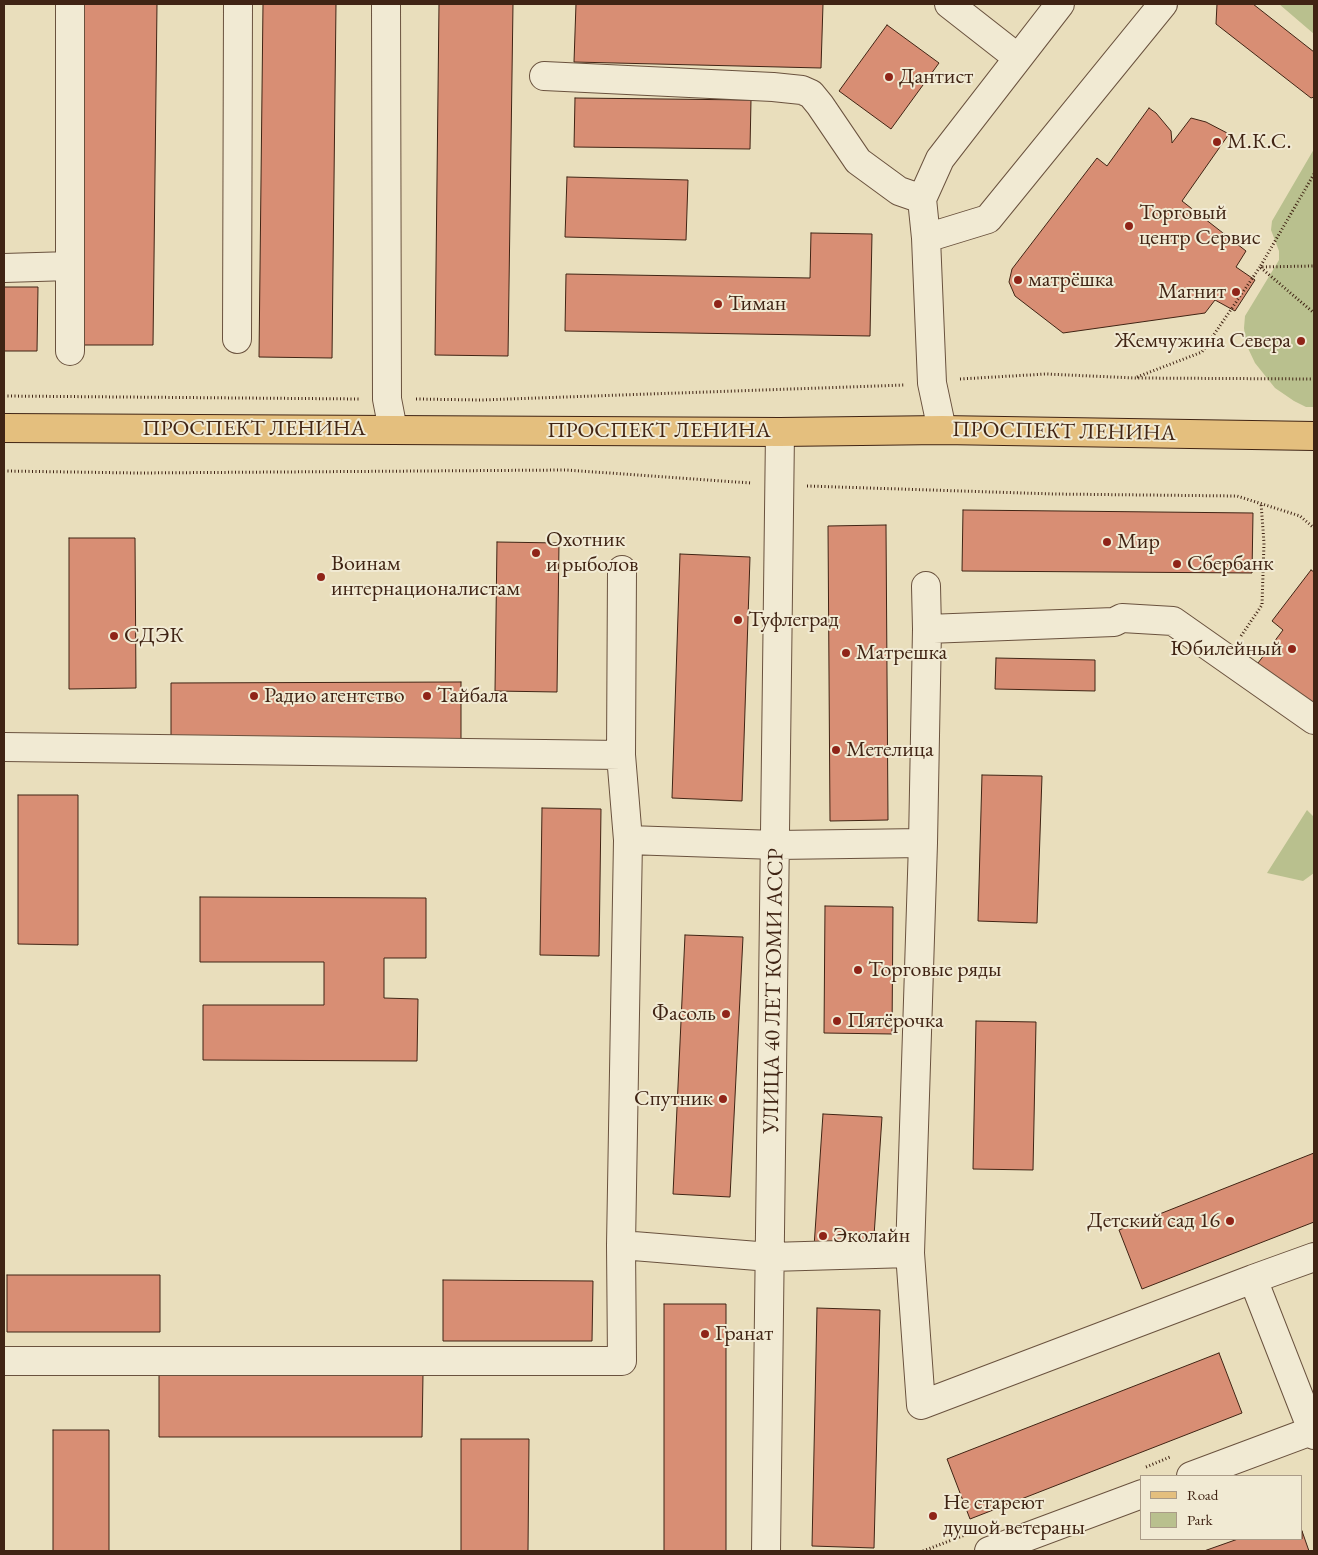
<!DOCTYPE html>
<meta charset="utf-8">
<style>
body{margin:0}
#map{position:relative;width:1318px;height:1555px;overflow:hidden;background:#e9debc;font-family:"EB Garamond",serif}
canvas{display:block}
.frame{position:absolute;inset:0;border:5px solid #402414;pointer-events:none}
.legend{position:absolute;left:1140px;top:1475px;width:162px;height:65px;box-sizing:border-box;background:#f1ead3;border:1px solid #aa9b87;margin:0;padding:6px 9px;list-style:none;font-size:15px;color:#402414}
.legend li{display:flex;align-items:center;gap:10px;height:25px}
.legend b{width:25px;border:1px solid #aa9b87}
</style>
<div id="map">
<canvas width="1318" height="1555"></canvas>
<div class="frame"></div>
<ul class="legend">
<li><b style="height:6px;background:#e4bf7e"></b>Road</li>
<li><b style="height:14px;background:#b9c08e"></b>Park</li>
</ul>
</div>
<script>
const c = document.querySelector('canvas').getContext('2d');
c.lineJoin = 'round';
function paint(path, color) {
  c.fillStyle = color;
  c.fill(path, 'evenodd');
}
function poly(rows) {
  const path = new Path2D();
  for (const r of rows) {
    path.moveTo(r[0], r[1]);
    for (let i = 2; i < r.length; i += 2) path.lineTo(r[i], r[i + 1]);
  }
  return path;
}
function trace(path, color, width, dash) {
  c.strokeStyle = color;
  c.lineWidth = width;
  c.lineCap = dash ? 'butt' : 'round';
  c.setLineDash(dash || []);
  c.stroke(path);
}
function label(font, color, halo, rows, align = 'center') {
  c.font = font + ' "EB Garamond",serif';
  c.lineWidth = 4;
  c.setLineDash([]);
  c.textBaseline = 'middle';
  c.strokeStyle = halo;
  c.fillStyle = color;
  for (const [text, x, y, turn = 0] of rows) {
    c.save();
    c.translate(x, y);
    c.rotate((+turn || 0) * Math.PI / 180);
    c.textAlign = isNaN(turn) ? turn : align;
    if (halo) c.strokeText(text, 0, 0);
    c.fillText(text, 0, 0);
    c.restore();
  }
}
const green = poly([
 [1279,4,1314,4,1314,34],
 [1314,149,1314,407,1306,407,1294,401,1275,388,1255,363,1246,344,1244,328,1245,316,1279,260,1279,251,1271,230,1272,221],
 [1307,810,1314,817,1314,873,1303,881,1267,873]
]);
const building = poly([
 [84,4,157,4,153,345,80,345,84,4],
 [263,4,336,4,332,358,259,357,263,4],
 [439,4,513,4,508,356,435,355,439,4],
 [576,4,823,4,821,68,574,62,576,4],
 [1217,4,1253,4,1314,52,1314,97,1311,98,1216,24,1217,4],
 [887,25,939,63,891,129,839,91,887,25],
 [575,98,751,100,750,149,574,147,575,98],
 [1149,108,1156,113,1171,131,1172,143,1191,118,1206,122,1229,134,1182,201,1246,251,1236,267,1255,280,1235,311,1215,300,1205,313,1063,333,1015,296,1009,282,1012,269,1097,158,1107,166,1149,108],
 [567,177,688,180,686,240,565,237,567,177],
 [811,233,872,234,870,336,565,331,566,274,810,278,811,233],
 [4,287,38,287,37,351,4,351,4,287],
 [963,510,1253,513,1252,573,962,571,963,510],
 [886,525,888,820,830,821,828,526,886,525],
 [69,538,135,538,136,688,69,689,69,538],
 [497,542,559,543,557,692,495,691,497,542],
 [680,554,750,557,742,801,672,798,680,554],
 [1311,570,1314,572,1314,713,1255,667,1283,630,1272,621,1311,570],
 [996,658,1095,660,1095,691,995,689,996,658],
 [461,682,461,744,171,745,171,683,461,682],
 [982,775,1042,776,1037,923,978,921,982,775],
 [18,795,78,795,78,945,18,944,18,795],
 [542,808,601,809,599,956,540,955,542,808],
 [200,897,426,898,426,958,384,958,384,998,418,999,417,1061,203,1060,203,1005,324,1005,324,962,200,962,200,897],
 [825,906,893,907,892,1034,824,1033,825,906],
 [685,935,743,937,730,1197,673,1194,685,935],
 [976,1021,1036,1022,1033,1170,973,1169,976,1021],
 [823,1114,882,1117,873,1251,814,1247,823,1114],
 [1314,1153,1314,1222,1142,1289,1119,1230,1314,1153],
 [7,1275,160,1275,160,1332,7,1332,7,1275],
 [443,1280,593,1281,592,1341,443,1341,443,1280],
 [664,1304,726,1304,726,1551,664,1551,664,1304],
 [817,1308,880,1310,874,1548,812,1546,817,1308],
 [1219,1353,1242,1413,970,1519,947,1459,1219,1353],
 [159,1374,423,1374,422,1437,159,1437,159,1374],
 [53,1430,109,1430,109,1551,53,1551,53,1430],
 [461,1439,529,1439,528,1551,461,1551,461,1439],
 [1302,1531,1309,1551,1204,1551,1238,1539,1302,1539,1302,1531]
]);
const path = poly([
 [1314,174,1260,267,1314,313],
 [1137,377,1202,352,1260,267,1314,266],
 [960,379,1046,374,1135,378,1314,379],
 [4,396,360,399],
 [416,399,481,400,904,385],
 [4,471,137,473,566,470,751,483],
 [807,486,1054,494,1237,496,1300,516,1314,528],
 [1241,636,1262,605,1264,543,1261,503],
 [1146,1467,1170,1457],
 [923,1551,965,1535]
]);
const minor = poly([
 [386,4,387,399,393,430],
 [949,4,1018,58],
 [544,76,773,87,802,90,811,94,820,105,858,161,899,191,922,199],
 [926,238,988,219,1163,4],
 [4,268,70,266],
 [237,339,238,4],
 [70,351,70,4],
 [942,430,932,383,926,238,922,199,940,159,1060,4],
 [622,570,621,755,628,840,776,845,923,843,927,629,1114,622,1122,618,1173,621,1314,720],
 [926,586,927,629],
 [4,747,621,755],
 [628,840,621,1245,770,1257,910,1253],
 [923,843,910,1253,921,1405,1253,1279,1314,1435],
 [1253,1279,1314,1257],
 [4,1361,622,1361,621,1245],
 [1191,1476,1314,1430],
 [766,1551,780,432],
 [989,1551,1142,1494]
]);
const major = poly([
 [4,428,780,432,942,430,1314,436]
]);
const markers = [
 [889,77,5,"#8f2418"],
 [1217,142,5,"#8f2418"],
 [1129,226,5,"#8f2418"],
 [1018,280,5,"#8f2418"],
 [1236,292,5,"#8f2418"],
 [718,304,5,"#8f2418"],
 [1301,341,5,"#8f2418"],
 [1107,542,5,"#8f2418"],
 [536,553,5,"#8f2418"],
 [1177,564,5,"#8f2418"],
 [321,577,5,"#8f2418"],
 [738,620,5,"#8f2418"],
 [114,636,5,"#8f2418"],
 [1292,649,5,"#8f2418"],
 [846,653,5,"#8f2418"],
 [254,696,5,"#8f2418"],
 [427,696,5,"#8f2418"],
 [836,750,5,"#8f2418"],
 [858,970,5,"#8f2418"],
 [726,1014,5,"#8f2418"],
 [837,1021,5,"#8f2418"],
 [723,1099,5,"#8f2418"],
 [1230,1221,5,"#8f2418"],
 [823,1236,5,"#8f2418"],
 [705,1334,5,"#8f2418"],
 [933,1516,5,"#8f2418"]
];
const poiNames = [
 ["Дантист",899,77],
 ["М.К.С.",1227,142],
 ["Торговый",1139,213],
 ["центр Сервис",1139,238],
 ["матрёшка",1028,280],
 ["Магнит",1226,292,"right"],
 ["Тиман",728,304],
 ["Жемчужина Севера",1291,341,"right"],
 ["Охотник",546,540],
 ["и рыболов",546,565],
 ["Мир",1117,542],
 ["Воинам",331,564],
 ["интернационалистам",331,589],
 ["Сбербанк",1187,564],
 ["Туфлеград",748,620],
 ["СДЭК",124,636],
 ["Юбилейный",1282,649,"right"],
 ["Матрешка",856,653],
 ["Радио агентство",264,696],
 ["Тайбала",437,696],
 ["Метелица",846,750],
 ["Торговые ряды",868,970],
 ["Фасоль",716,1014,"right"],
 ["Пятёрочка",847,1021],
 ["Спутник",713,1099,"right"],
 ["Детский сад 16",1220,1221,"right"],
 ["Эколайн",833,1236],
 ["Гранат",715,1334],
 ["Не стареют",943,1503],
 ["душой ветераны",943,1528]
];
const streetNames = [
 ["ПРОСПЕКТ ЛЕНИНА",254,429],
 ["ПРОСПЕКТ ЛЕНИНА",659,431],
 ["ПРОСПЕКТ ЛЕНИНА",1064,432,1],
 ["УЛИЦА 40 ЛЕТ КОМИ АССР",774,991,-89]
];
paint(green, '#b9c08e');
paint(building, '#d88e74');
trace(building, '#402414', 1);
trace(minor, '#6a523e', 30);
trace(major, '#402414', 30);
trace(path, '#402414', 3, [1, 2.5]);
trace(minor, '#f1ead3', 28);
trace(major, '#e4bf7e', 28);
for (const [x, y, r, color] of markers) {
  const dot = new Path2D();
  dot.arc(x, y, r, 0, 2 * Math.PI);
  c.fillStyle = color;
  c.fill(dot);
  trace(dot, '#f1ead3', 2);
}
label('22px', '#402414', '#f1ead3', poiNames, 'left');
label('22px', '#402414', '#f1ead3', streetNames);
</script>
